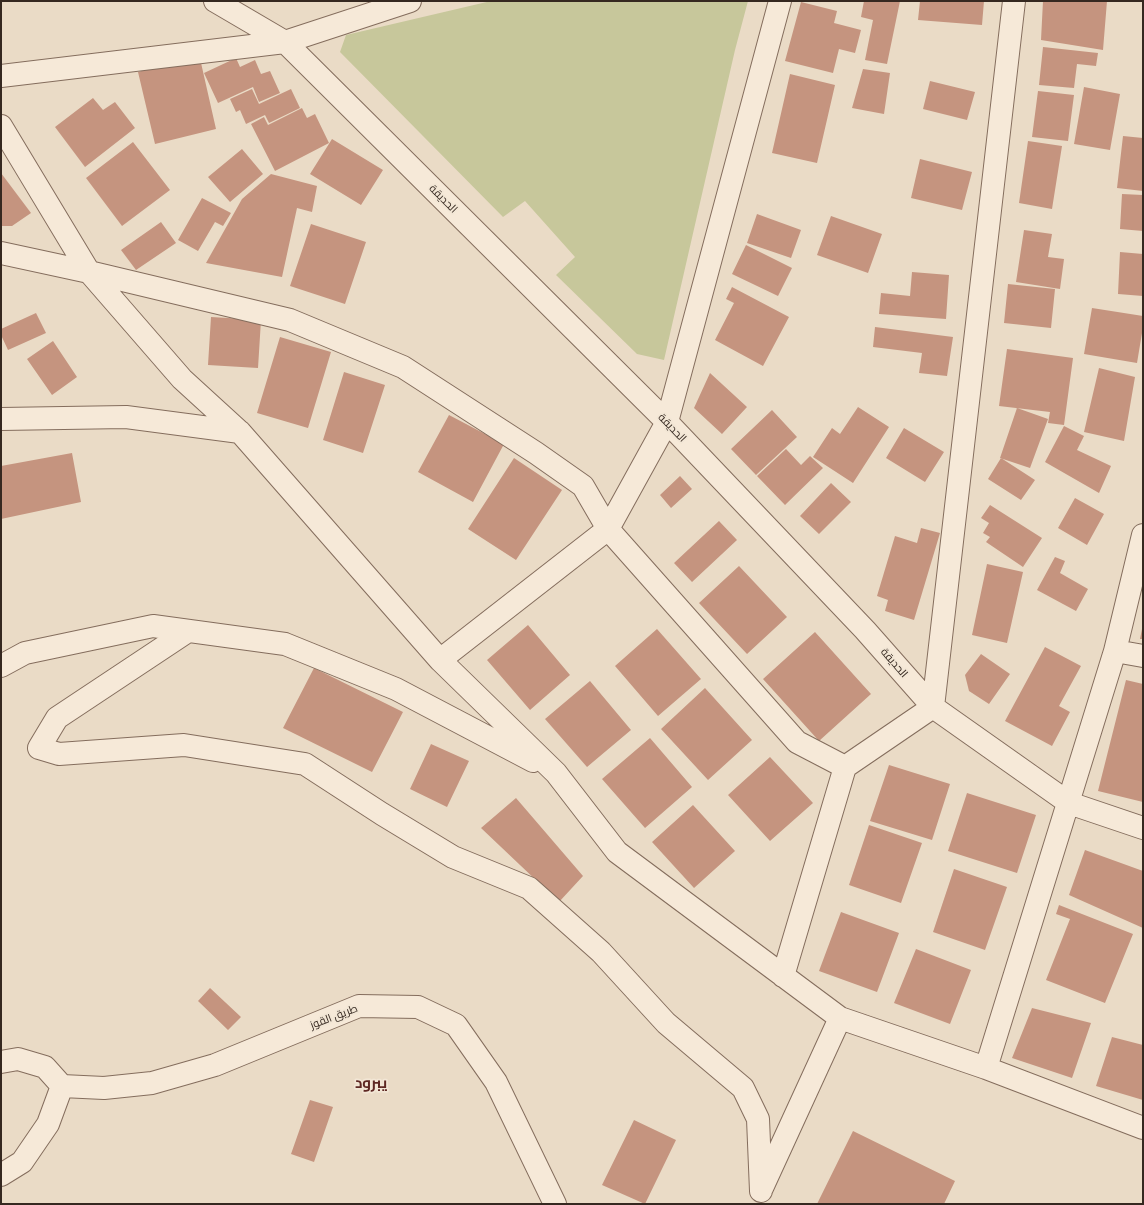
<!DOCTYPE html>
<meta charset="utf-8">
<style>
body{margin:0}
#map{position:relative;width:1144px;height:1205px;overflow:hidden;background:#eadbc6;font-family:"IBM Plex Serif",serif}
canvas{display:block}
.frame{position:absolute;inset:0;border:2px solid #352820;pointer-events:none}
</style>
<div id="map">
<canvas width="1144" height="1205"></canvas>
<div class="frame"></div>
</div>
<script>
const c = document.querySelector('canvas').getContext('2d');
c.lineJoin = 'round';
function paint(path, color) {
  c.fillStyle = color;
  c.fill(path, 'evenodd');
}
function poly(rows) {
  const path = new Path2D();
  for (const r of rows) {
    path.moveTo(r[0], r[1]);
    for (let i = 2; i < r.length; i += 2) path.lineTo(r[i], r[i + 1]);
  }
  return path;
}
function trace(path, color, width, dash) {
  c.strokeStyle = color;
  c.lineWidth = width;
  c.lineCap = dash ? 'butt' : 'round';
  c.setLineDash(dash || []);
  c.stroke(path);
}
function label(font, color, halo, rows, align = 'center') {
  c.font = font + ' "IBM Plex Serif",Cairo,serif';
  c.lineWidth = 3.5;
  c.setLineDash([]);
  c.textBaseline = 'middle';
  c.strokeStyle = halo;
  c.fillStyle = color;
  for (const [text, x, y, turn = 0] of rows) {
    c.save();
    c.translate(x, y);
    c.rotate((+turn || 0) * Math.PI / 180);
    c.textAlign = isNaN(turn) ? turn : align;
    if (halo) c.strokeText(text, 0, 0);
    c.fillText(text, 0, 0);
    c.restore();
  }
}
const green = poly([
 [491,1,748,1,735,50,664,360,637,354,556,275,575,257,525,201,503,217,340,52,346,35]
]);
const building = poly([
 [864,1,900,1,887,64,865,60,873,20,861,17],
 [920,1,984,1,982,25,918,20],
 [1043,1,1107,1,1103,50,1041,40],
 [801,2,837,11,834,23,861,30,855,53,839,49,833,73,785,61],
 [1043,47,1098,53,1096,66,1077,64,1074,88,1039,85],
 [199,54,216,129,155,144,138,72],
 [236,58,240,67,255,60,261,74,270,71,280,93,259,102,253,87,218,103,204,73],
 [863,69,890,73,884,114,852,108],
 [790,74,835,85,817,163,772,153],
 [930,81,975,92,967,120,923,109],
 [1084,87,1120,94,1110,150,1074,144],
 [252,89,259,104,291,89,300,108,269,123,265,115,246,124,240,110,236,112,230,99],
 [1038,91,1074,95,1068,141,1032,137],
 [93,98,103,110,115,102,135,128,85,167,55,127],
 [302,108,307,118,315,114,329,143,275,171,251,124,264,117,268,125],
 [1123,136,1143,138,1143,191,1117,188],
 [332,139,383,170,361,205,310,174],
 [1028,141,1062,146,1052,209,1019,203],
 [133,142,170,190,122,226,86,178],
 [242,149,263,174,230,202,208,177],
 [920,159,972,172,962,210,911,198],
 [1,173,31,213,12,226,1,226],
 [271,174,317,186,312,212,297,208,282,277,206,263,242,199],
 [1122,194,1143,195,1143,231,1120,229],
 [202,198,231,213,223,226,215,222,198,251,178,240],
 [757,214,801,230,791,258,747,243],
 [831,216,882,234,868,273,817,255],
 [161,222,176,243,136,270,121,250],
 [311,224,366,242,345,304,290,286],
 [1024,230,1052,234,1048,257,1064,259,1060,289,1016,282],
 [746,245,792,268,778,296,732,274],
 [1120,252,1143,254,1143,296,1118,294],
 [912,272,949,275,946,319,879,314,881,293,910,296],
 [1008,284,1055,289,1051,328,1004,323],
 [732,287,789,317,763,366,715,340,734,303,726,299],
 [1092,308,1143,316,1143,327,1137,363,1084,354],
 [36,313,46,333,8,350,1,335,1,329],
 [211,317,261,320,258,368,208,365],
 [875,327,953,337,947,376,919,373,922,353,873,347],
 [280,337,331,352,308,428,257,413],
 [53,341,77,377,52,395,27,359],
 [1007,349,1073,358,1064,425,1048,423,1050,412,999,406],
 [1099,368,1135,377,1124,441,1084,432],
 [344,372,385,385,363,453,323,440],
 [710,373,747,407,722,434,694,408],
 [858,407,889,427,853,483,813,457,832,428,840,434],
 [1017,408,1048,419,1030,468,1000,458],
 [772,410,797,437,756,475,731,449],
 [449,415,504,444,473,502,418,472],
 [1064,426,1084,436,1077,450,1111,466,1099,493,1045,462],
 [904,428,944,452,925,482,886,458],
 [786,449,801,465,810,456,823,468,785,505,757,476],
 [72,453,81,502,1,519,1,466],
 [514,458,562,490,516,560,468,529],
 [1001,458,1035,480,1021,500,988,479],
 [680,476,692,489,671,508,660,495],
 [831,483,851,502,819,534,800,516],
 [1075,498,1104,514,1087,545,1058,528],
 [990,505,1042,538,1023,567,986,542,990,537,983,533,989,523,981,518],
 [719,521,737,540,692,582,674,563],
 [921,528,940,533,914,620,885,611,888,600,877,596,895,536,917,543],
 [1055,557,1065,561,1060,573,1088,589,1076,611,1037,590],
 [987,564,1023,572,1007,643,972,635],
 [739,566,787,617,747,654,699,603],
 [528,625,570,675,530,710,487,660],
 [657,629,701,679,658,716,615,666],
 [1142,629,1143,629,1143,639,1140,639],
 [815,632,871,694,819,741,763,679],
 [1045,647,1081,666,1059,706,1070,712,1052,746,1005,721],
 [981,654,1010,674,989,704,969,691,965,675],
 [314,668,403,712,372,772,283,728],
 [1126,680,1143,684,1143,802,1098,791],
 [590,681,631,730,587,767,545,719],
 [705,688,752,740,708,780,661,729],
 [650,738,692,787,645,828,602,779],
 [431,744,469,761,447,807,410,789],
 [770,757,813,803,770,841,728,795],
 [889,765,950,784,932,840,870,821],
 [967,793,1036,815,1017,873,948,851],
 [516,798,583,876,559,902,481,828],
 [693,805,735,851,694,888,652,842],
 [869,825,922,843,901,903,849,885],
 [1085,850,1143,871,1143,928,1069,895],
 [954,869,1007,887,985,950,933,932],
 [1059,905,1133,934,1105,1003,1046,980,1070,919,1056,914],
 [841,912,899,933,877,992,819,971],
 [916,949,971,970,950,1024,894,1003],
 [210,988,241,1017,228,1030,198,1001],
 [1032,1008,1091,1023,1072,1078,1012,1058],
 [1112,1037,1143,1045,1143,1100,1096,1086],
 [310,1100,333,1107,314,1162,291,1154],
 [634,1120,676,1140,645,1204,602,1185],
 [853,1131,955,1181,944,1204,817,1204]
]);
const minor = poly([
 [215,1,285,42,667,422,865,630,933,707,1069,803,1143,828],
 [1,76,285,42,410,1],
 [1,126,89,272,182,379,240,432,440,660,556,773,617,852,840,1018,986,1068,1143,1128],
 [1,253,89,272,290,320,403,367,536,453,583,486,608,529,797,742,845,767],
 [1,419,126,417,240,432],
 [188,631,57,718,39,748,59,754,184,745,305,764,382,814,453,857,529,888,601,952,666,1023,743,1088,758,1119,761,1191],
 [1115,651,1143,656],
 [440,660,608,529,667,422,780,1],
 [1,666,25,653,153,626,285,644,396,689,533,761],
 [783,976,845,767,933,707,1014,1],
 [1,1062,18,1059,45,1067,62,1086,104,1088,152,1083,215,1065,359,1006,418,1007,456,1025,496,1082,555,1204],
 [986,1068,1115,651,1143,535],
 [1,1175,22,1162,48,1124,62,1086],
 [762,1188,840,1018]
]);
const streetNames = [
 ["الحديقة",443,199,45],
 ["الحديقة",672,428,46],
 ["الحديقة",894,663,49],
 ["طريق القوز",334,1017,-21]
];
const districtNames = [
 ["يبرود",371,1084]
];
paint(green, '#c7c79b');
paint(building, '#c5947f');
trace(minor, '#846d5d', 24);
trace(minor, '#f6e9d8', 22);
label('11px', '#352820', '#f2e6d5', streetNames);
label('bold 15px', '#5e2823', '#f2e6d5', districtNames);
</script>
